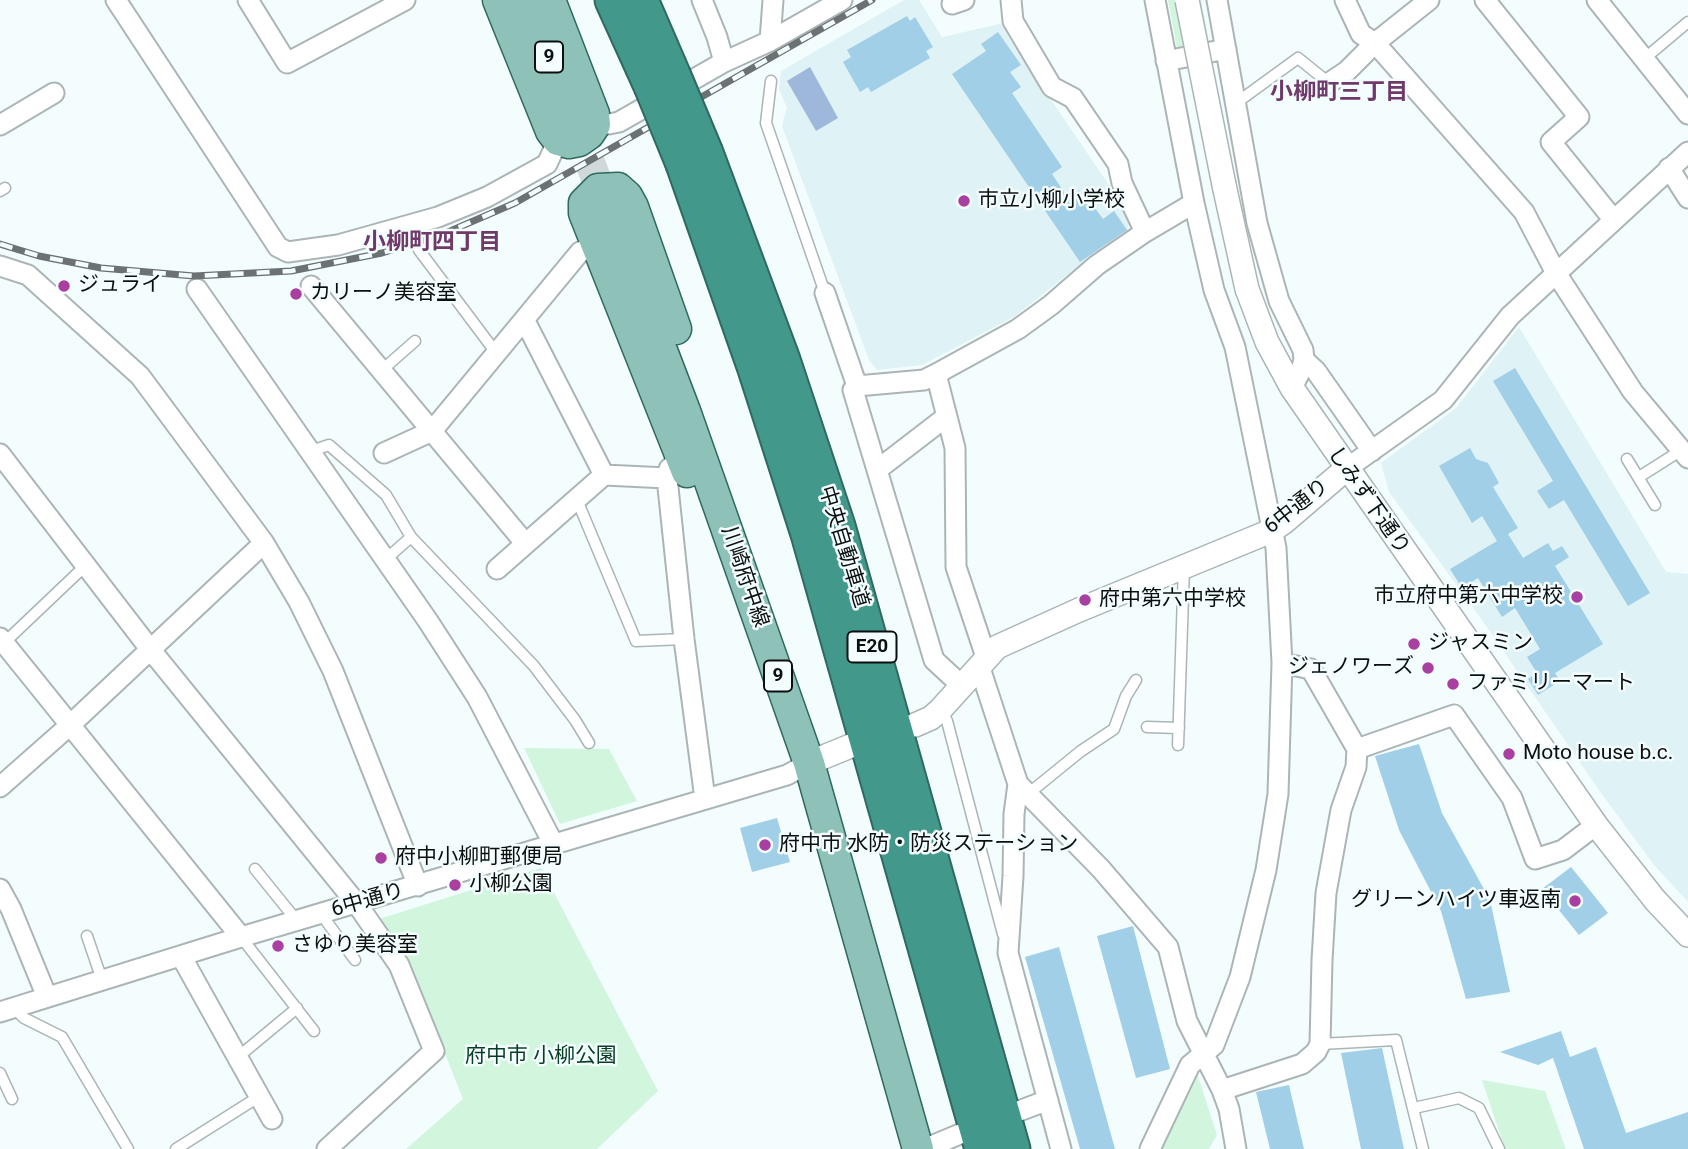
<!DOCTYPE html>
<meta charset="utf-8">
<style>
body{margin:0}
canvas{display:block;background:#f3fdfe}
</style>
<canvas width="1688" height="1149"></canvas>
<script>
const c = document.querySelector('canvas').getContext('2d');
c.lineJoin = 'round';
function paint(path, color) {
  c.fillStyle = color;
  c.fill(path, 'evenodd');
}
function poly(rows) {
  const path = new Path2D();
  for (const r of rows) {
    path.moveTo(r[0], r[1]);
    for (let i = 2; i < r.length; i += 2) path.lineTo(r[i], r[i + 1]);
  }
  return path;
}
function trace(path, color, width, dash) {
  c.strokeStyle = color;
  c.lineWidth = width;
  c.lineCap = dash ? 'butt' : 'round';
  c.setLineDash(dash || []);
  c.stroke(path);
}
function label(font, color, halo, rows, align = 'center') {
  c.font = font + ' Roboto,"Noto Sans JP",sans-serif';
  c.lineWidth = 5;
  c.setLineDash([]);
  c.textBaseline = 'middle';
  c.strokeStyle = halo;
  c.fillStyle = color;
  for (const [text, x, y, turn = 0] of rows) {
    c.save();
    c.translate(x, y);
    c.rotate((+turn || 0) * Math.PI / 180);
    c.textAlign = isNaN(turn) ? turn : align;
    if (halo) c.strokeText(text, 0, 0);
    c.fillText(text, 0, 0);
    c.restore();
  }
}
const built = poly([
 [904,0,919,0,942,37,1004,23,1009,38,1107,182,1129,220,1128,230,1091,256,1014,317,922,365,877,370,869,360,782,126,787,108,779,89,781,71],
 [1519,327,1666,572,1688,574,1688,902,1654,865,1601,793,1482,620,1389,492,1381,463,1456,408]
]);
const green = poly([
 [1168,0,1201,0,1211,53,1179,59],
 [524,748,609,749,637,801,560,824],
 [541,868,658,1091,597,1149,406,1149,463,1099,405,953,379,919],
 [1198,1076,1217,1135,1209,1149,1161,1149],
 [1482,1080,1545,1091,1566,1149,1505,1149]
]);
const water = poly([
 [810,67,838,118,816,131,787,81]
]);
const building = poly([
 [907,16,910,21,915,17,933,47,926,51,930,58,871,92,868,87,860,92,843,62,851,57,847,50],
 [998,32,1021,65,1010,72,1021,87,1012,93,1062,167,1052,174,1068,198,1079,190,1089,206,1092,204,1103,219,1114,211,1127,230,1080,262,952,74,986,51,981,44],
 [1515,368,1650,593,1628,606,1564,500,1549,509,1537,491,1553,481,1493,381],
 [1470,448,1476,459,1488,463,1499,483,1493,487,1518,528,1508,534,1523,558,1548,543,1553,551,1562,546,1569,557,1555,566,1603,644,1555,673,1560,681,1538,695,1528,679,1537,673,1527,657,1540,649,1515,608,1502,617,1478,578,1462,588,1450,569,1497,541,1482,516,1472,523,1439,466],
 [1419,744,1442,813,1490,900,1510,992,1466,999,1441,911,1399,830,1375,756],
 [777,818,790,862,752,872,740,828],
 [1571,867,1608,913,1579,935,1542,889],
 [1133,926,1170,1069,1136,1078,1097,936],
 [1059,947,1115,1149,1080,1149,1025,957],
 [1561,1031,1570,1057,1596,1047,1626,1133,1688,1112,1688,1149,1584,1149,1553,1058,1538,1065,1500,1052],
 [1382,1048,1404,1149,1361,1149,1341,1053],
 [1289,1085,1304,1149,1270,1149,1256,1092]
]);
const primaryTunnel = poly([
 [573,118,609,212]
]);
const service = poly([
 [1644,59,1688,22],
 [771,81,766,123,825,293],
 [1232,97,1243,98,1298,58,1329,83],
 [0,191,5,188],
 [419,250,497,354],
 [381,371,415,341],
 [311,451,329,445,386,495,411,537,534,666,575,720,589,743],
 [1627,459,1655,505],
 [1639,477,1680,451],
 [577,500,636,641,684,639],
 [385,560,411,537],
 [4,643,85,566],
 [941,710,947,721,1003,934],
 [1147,727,1179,728],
 [1178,745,1184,566],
 [1028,794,1081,751,1114,729,1126,696,1136,680],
 [255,869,297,921],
 [321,914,355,960],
 [87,936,102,980],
 [241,937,314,1031],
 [14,1008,24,1018,62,1037,128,1149],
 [1320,1044,1396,1040,1423,1149],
 [238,1057,297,1008],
 [0,1073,12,1099],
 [1414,1108,1459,1098,1479,1108,1499,1149],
 [176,1149,260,1096]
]);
const minor = poly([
 [116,0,278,247,288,252,338,245,438,217,487,197,547,164,558,140],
 [248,0,287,63,405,0],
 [702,0,717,37,724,62],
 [1011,0,1013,21,1052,87,1073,98,1118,164,1122,183,1145,232],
 [1217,0,1257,223,1279,301,1303,350,1304,360,1301,370,1292,388],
 [1345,0,1361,34,1375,43,1524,212,1556,273,1633,392,1688,458],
 [1485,0,1579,117,1551,142,1613,219],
 [1597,0,1688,114],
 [952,4,964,0],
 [770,41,773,0],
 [1166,61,1226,49],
 [1329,83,1347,71,1375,43,1429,0],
 [595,120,609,124,619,122,724,62,770,41,842,0],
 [0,125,54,93],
 [1669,168,1688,198],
 [0,266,28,275,140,376,264,543,299,602,333,671,418,886],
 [311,286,525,543],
 [197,289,428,621,477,697,554,845],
 [825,293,857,386,924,380,936,374,955,448,956,567,986,657],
 [525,321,604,475],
 [1304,360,1316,371,1372,451],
 [936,374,1018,329,1051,305,1097,265,1145,232,1194,203,1155,0],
 [857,386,853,390,934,660,961,685],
 [384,453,432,431,580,252,596,246],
 [0,454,150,649,357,904,399,965,434,1051,327,1149],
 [680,458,669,469,667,478,684,639,705,799],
 [1346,469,1443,400,1510,316,1688,152],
 [877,470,946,417],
 [497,569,604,475,667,478],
 [0,638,241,937],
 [979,665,1018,784,1101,869,1168,947,1187,1021,1222,1090,1229,1109,1236,1149],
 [1357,749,1454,715,1512,798,1535,859,1563,850,1596,825],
 [1018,784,1014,814,1013,876,1008,953,1061,1149],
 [0,787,69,726,264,543],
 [0,889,11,909,47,997],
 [181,956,272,1119],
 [0,1012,241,937,787,775,809,763],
 [1222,1090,1302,1064,1316,1052,1320,1044,1322,960,1326,893,1341,810,1356,767,1357,749,1311,669,1282,663],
 [1019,1111,1048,1100],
 [924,1149,960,1134],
 [1150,1149,1190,1065,1214,1045,1240,977,1266,870,1278,794,1282,663,1276,548,1235,347,1214,290,1194,203]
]);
const tertiary = poly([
 [1224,185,1247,289,1267,342,1292,388,1596,825,1655,900,1688,935],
 [915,725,931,718,940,710,997,647,1079,610,1271,531,1284,522,1346,469],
 [809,763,853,745]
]);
const primary = poly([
 [498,0,551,131,558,140,569,143,579,141,589,134,595,125,594,114,550,0],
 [526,0,571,115],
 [609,212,685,411,809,763,918,1149],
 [676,329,633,207,627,196,618,188,598,189,584,203,584,213,687,472]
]);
const motorway = poly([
 [612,0,651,86],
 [641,0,673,74],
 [706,153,783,360,838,526,1013,1149],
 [683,164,755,369,808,534,982,1149]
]);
const rail = poly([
 [0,244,39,256,101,268,194,276,291,271,382,253,441,235,515,203,872,0]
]);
const tertiaryBridge = poly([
 [1187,0,1224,185]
]);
const motorwayBridge = poly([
 [673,74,706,153],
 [651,86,683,164]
]);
const markers = [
 [964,201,7,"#a93fa1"],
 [64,286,7,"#a93fa1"],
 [296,294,7,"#a93fa1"],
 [1577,597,7,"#a93fa1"],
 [1085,600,7,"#a93fa1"],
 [1414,644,7,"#a93fa1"],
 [1428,668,7,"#a93fa1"],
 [1453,684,7,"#a93fa1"],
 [1509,754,7,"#a93fa1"],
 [765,845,7,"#a93fa1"],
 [381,858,7,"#a93fa1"],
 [455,885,7,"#a93fa1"],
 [1575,901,7,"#a93fa1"],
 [278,946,7,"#a93fa1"]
];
const shields = [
 [549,57,28],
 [872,647,49],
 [778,676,28]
];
const shieldNames = [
 ["9",549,57],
 ["E20",872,647],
 ["9",778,676]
];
const poiNames = [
 ["市立小柳小学校",978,201],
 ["ジュライ",78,286],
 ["カリーノ美容室",310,294],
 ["市立府中第六中学校",1563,597,"right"],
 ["府中第六中学校",1099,600],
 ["ジャスミン",1428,644],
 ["ジェノワーズ",1414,668,"right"],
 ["ファミリーマート",1467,684],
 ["Moto house b.c.",1523,754],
 ["府中市 水防・防災ステーション",779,845],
 ["府中小柳町郵便局",395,858],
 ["小柳公園",469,885],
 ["グリーンハイツ車返南",1561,901,"right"],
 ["さゆり美容室",292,946]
];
const streetNames = [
 ["しみず下通り",1368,501,55],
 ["6中通り",1297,507,-38],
 ["中央自動車道",843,547,73],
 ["川崎府中線",744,577,71],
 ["6中通り",368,901,-16]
];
const parkNames = [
 ["府中市 小柳公園",541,1057]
];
const neighbourhoodNames = [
 ["小柳町三丁目",1339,93],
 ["小柳町四丁目",432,243]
];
paint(built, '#dff2f5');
paint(green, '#d1f6dd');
paint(water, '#9db8db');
paint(building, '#a1cfe7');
trace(primaryTunnel, '#d0d9da', 30, [30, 15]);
trace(service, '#acb5b6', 13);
trace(minor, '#acb5b6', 23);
trace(tertiary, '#acb5b6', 26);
trace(primary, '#2f6960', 33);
trace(motorway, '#2f6960', 37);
trace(service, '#fff', 10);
trace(minor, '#fff', 19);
trace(tertiary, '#fff', 23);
trace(primary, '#8ec2b9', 30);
trace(motorway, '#42998b', 33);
trace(rail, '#6c7273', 7);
trace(rail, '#f3fdfe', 4.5, [13]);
trace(tertiaryBridge, '#acb5b6', 26, []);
trace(motorwayBridge, '#2f6960', 37, []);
trace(tertiaryBridge, '#fff', 23);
trace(motorwayBridge, '#42998b', 33);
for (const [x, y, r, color] of markers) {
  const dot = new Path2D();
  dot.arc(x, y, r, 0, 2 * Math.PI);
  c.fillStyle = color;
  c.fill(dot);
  trace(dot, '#f3fdfe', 2.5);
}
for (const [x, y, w] of shields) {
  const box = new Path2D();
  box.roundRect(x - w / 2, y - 15.5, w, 31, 5);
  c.fillStyle = '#f3fdfe';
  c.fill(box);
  trace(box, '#0c0f10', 2);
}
label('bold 19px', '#0c0f10', null, shieldNames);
label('21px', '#0c0f10', '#f3fdfe', poiNames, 'left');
label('21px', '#0c0f10', '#f3fdfe', streetNames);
label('21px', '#093d23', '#f3fdfe', parkNames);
label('bold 23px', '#6f3a6a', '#f3fdfe', neighbourhoodNames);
</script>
